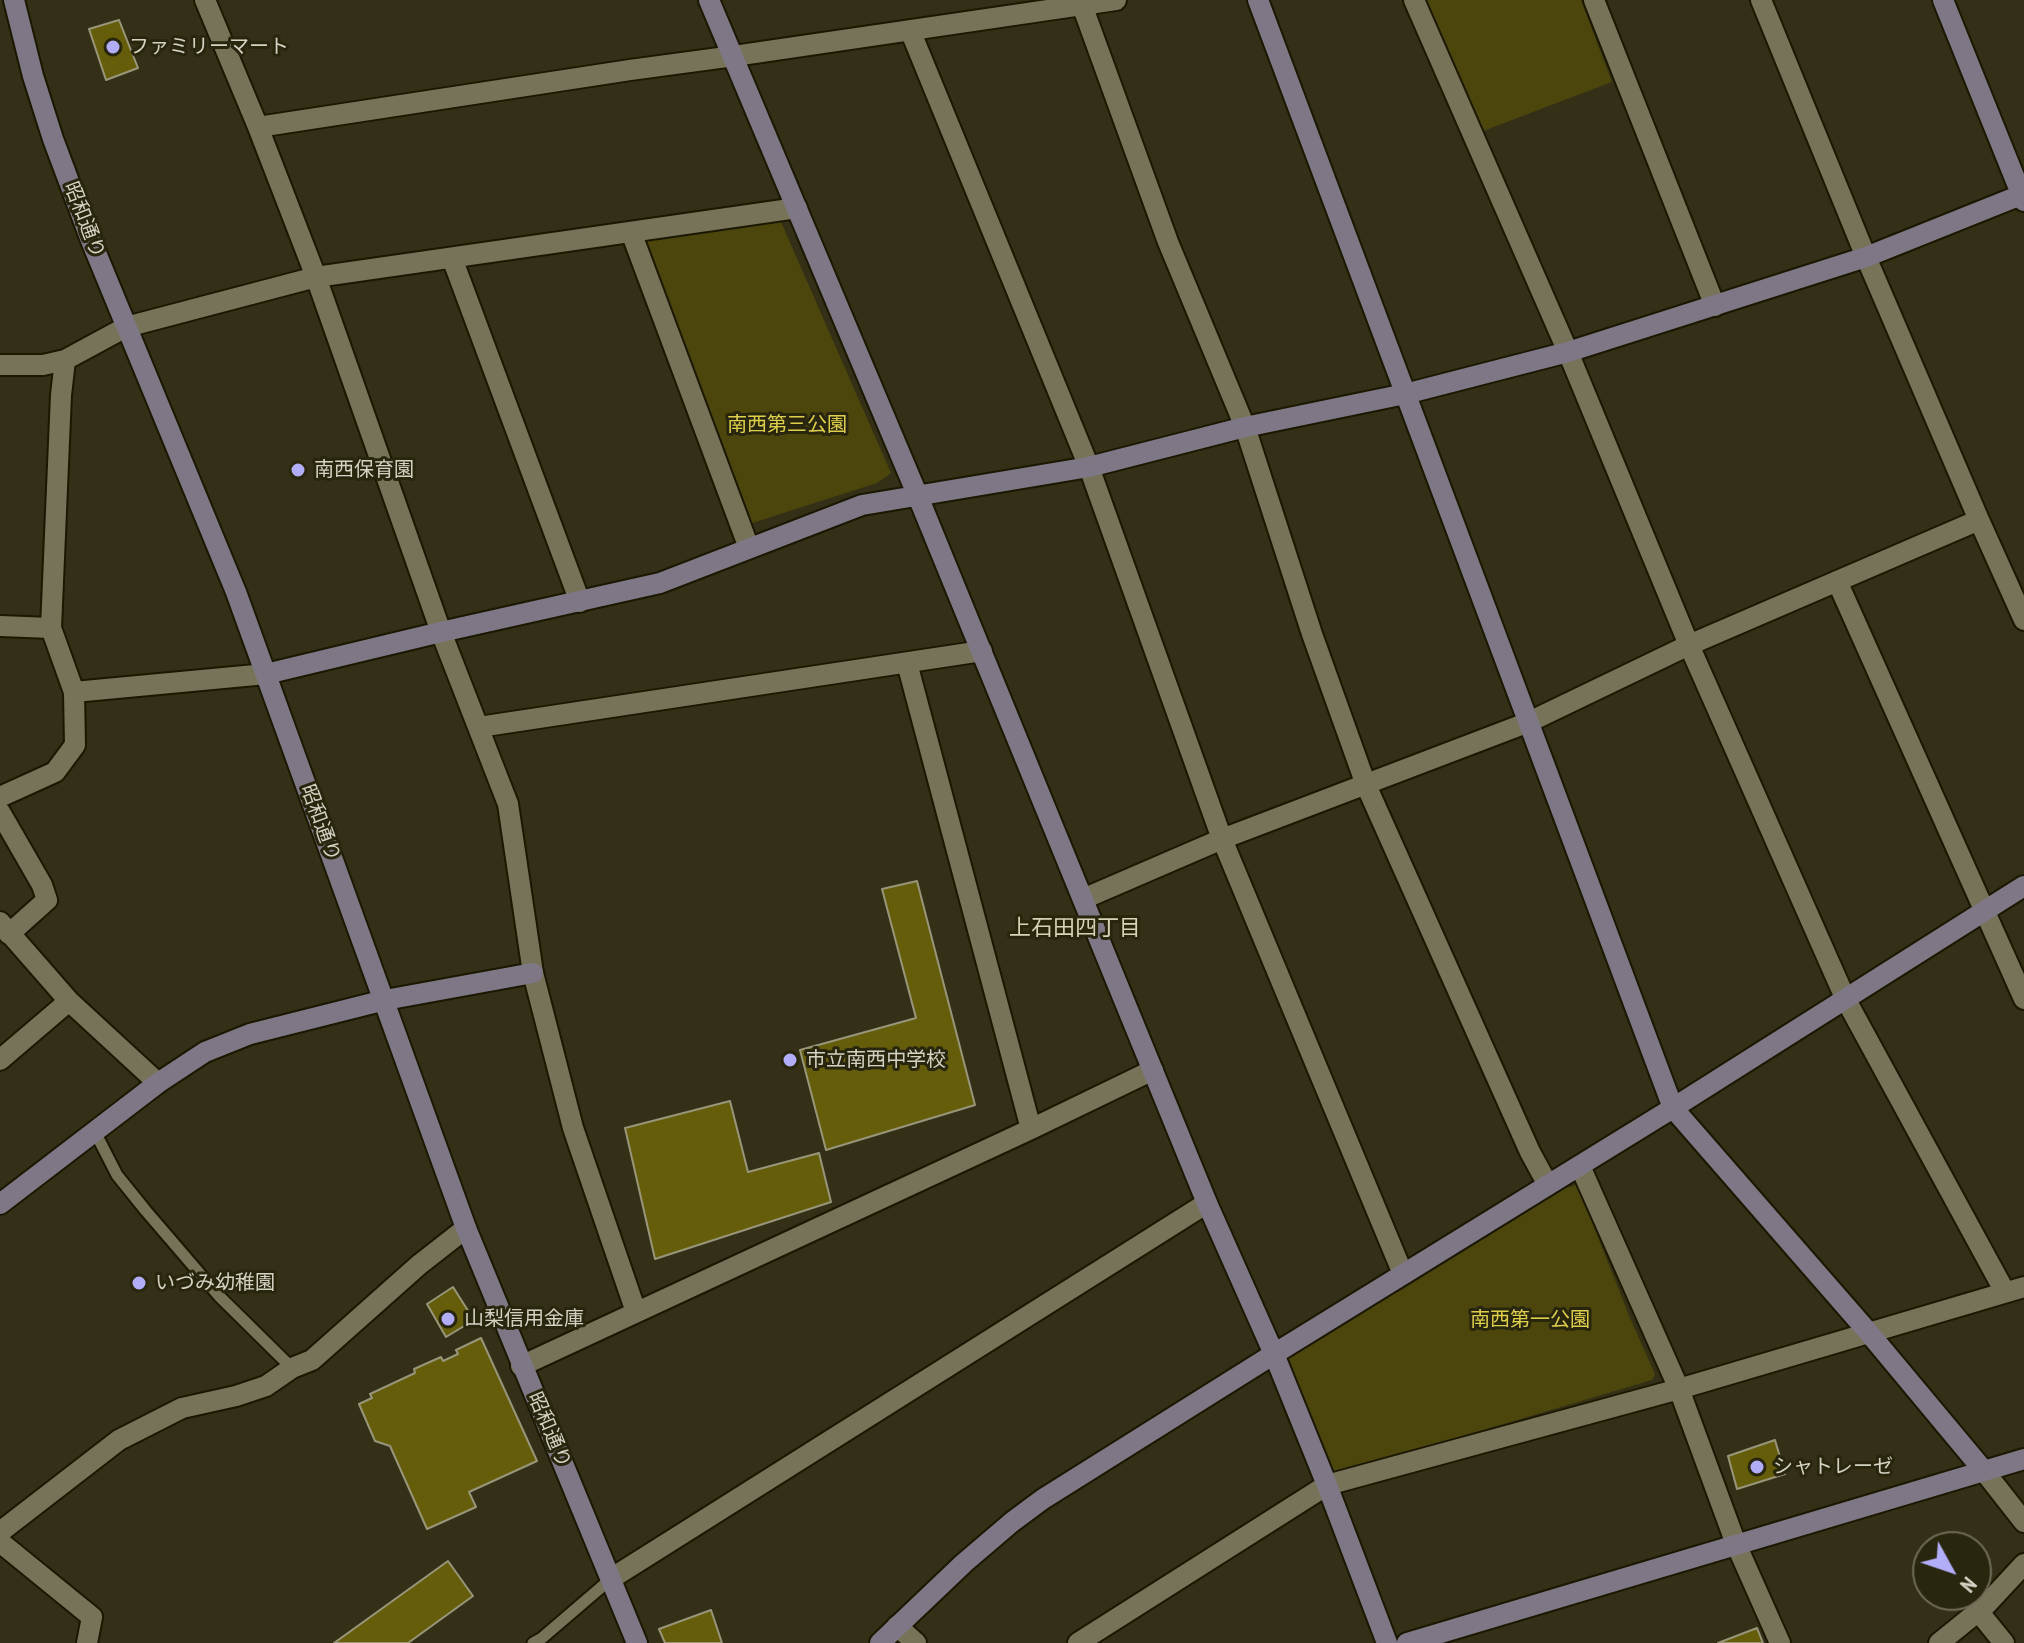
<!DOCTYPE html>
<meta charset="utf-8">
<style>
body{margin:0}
#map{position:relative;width:2024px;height:1643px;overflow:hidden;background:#333017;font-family:"PT Sans Narrow",sans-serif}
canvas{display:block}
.north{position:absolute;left:1912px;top:1531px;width:80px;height:80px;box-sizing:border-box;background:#29260e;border:2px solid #6d6b56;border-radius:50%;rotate:130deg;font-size:22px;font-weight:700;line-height:32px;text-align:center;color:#d3d2c3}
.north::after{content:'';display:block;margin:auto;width:28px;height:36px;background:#b2adf9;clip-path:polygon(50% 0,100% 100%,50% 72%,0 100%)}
</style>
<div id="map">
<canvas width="2024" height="1643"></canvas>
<div class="north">N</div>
</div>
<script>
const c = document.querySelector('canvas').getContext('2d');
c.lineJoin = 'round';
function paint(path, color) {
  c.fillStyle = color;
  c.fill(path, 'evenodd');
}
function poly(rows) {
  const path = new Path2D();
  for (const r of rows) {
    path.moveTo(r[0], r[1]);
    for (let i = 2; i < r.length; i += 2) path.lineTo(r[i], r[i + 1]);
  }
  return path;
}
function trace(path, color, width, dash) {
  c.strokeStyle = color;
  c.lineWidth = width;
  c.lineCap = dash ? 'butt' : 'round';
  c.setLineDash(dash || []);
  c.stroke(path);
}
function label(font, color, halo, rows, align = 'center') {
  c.font = font + ' "PT Sans Narrow","Noto Sans JP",sans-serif';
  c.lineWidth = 6;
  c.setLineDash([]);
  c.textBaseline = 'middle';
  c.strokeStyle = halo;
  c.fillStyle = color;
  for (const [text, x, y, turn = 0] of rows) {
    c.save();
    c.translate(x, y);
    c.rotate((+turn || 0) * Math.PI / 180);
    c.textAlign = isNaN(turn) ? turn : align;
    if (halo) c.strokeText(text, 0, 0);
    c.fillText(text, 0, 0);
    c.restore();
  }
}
const green = poly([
 [1426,0,1581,0,1612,82,1483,131],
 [778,215,891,473,877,483,743,526,638,236],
 [1577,1184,1630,1318,1655,1374,1652,1380,1335,1474,1327,1469,1283,1366,1287,1352,1391,1288,1398,1292,1567,1187,1571,1187]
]);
const building = poly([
 [119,20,138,68,106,80,89,29,119,20],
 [917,881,975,1105,826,1150,800,1050,916,1018,882,889,917,881],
 [730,1101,748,1172,819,1153,831,1202,655,1259,625,1128,730,1101],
 [453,1287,474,1320,446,1337,427,1304,453,1287],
 [481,1338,537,1461,469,1492,476,1507,427,1529,390,1446,375,1441,359,1404,372,1398,370,1394,415,1373,414,1369,441,1357,443,1361,458,1354,456,1350,481,1338],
 [1775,1440,1785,1474,1737,1489,1728,1456,1775,1440],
 [448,1561,473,1596,408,1643,334,1643,448,1561],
 [711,1610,722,1643,665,1643,659,1629,711,1610],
 [1757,1628,1763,1643,1718,1643,1757,1628]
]);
const lane = poly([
 [95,1132,117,1175,146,1211,219,1296,292,1368],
 [533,1643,542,1638,612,1578]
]);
const street = poly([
 [205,0,258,127,316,277,441,632,508,804,533,973,573,1128,636,1312],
 [1414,0,1568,352,1689,645,1846,1000,2005,1292],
 [1594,0,1715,306],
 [1761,0,1866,257,1979,520,2024,620],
 [1082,5,1168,242,1245,427,1312,634,1366,785,1530,1152,1548,1185],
 [910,30,1089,467,1222,839,1403,1274],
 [258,127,630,70,734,56,1116,0],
 [631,232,749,548],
 [452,258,580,602],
 [65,360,61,395,51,628,74,692],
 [0,365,43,365,65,360,126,327,316,277,797,208],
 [1837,581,2024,999],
 [0,626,51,628],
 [907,663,1031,1129],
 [479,727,982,651],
 [0,797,55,772,75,745,74,692,266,674],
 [0,812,42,885,47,900,9,934],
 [1083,899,1222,839,1529,722,1689,645,1979,520],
 [0,922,69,1001,158,1083],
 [0,1060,69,1001],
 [1580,1166,1679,1389,1736,1544,1780,1643],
 [521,1366,1031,1129,1153,1070],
 [1984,1471,2024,1522],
 [0,1532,119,1440,182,1408,236,1396,266,1386,292,1368,312,1360,420,1264,466,1228],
 [0,1542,92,1617,87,1643],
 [612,1578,1207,1203],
 [1978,1611,2004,1643],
 [897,1626,916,1643],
 [1078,1643,1327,1485,1679,1389,2024,1287],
 [1939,1643,1986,1605,2024,1564]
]);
const secondary = poly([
 [14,0,33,76,53,139,92,243,236,592,466,1228,637,1643],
 [709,0,917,494,1207,1203,1274,1354,1327,1485,1387,1643],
 [1258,0,1673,1108,1869,1333,1984,1471],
 [1943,0,2024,201],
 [266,674,441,632,660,583,862,505,1089,467,1245,427,1405,394,1568,352,1866,257,2021,195],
 [0,1204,158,1083,205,1052,250,1034,385,1000,533,973],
 [880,1643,964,1563,1012,1522,1043,1499,1274,1354,1673,1108,2024,886],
 [1407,1643,2024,1459]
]);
const markers = [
 [113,47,8,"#b2adf9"],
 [298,470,8,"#b2adf9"],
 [790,1060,8,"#b2adf9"],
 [139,1283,8,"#b2adf9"],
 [448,1319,8,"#b2adf9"],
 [1757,1467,8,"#b2adf9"]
];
const poiNames = [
 ["ファミリーマート",129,47],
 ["南西保育園",314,470],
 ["市立南西中学校",806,1060],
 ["いづみ幼稚園",155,1283],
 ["山梨信用金庫",464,1319],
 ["シャトレーゼ",1773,1467]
];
const streetNames = [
 ["昭和通り",84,220,69],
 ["昭和通り",320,823,70],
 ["昭和通り",549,1430,67]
];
const parkNames = [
 ["南西第三公園",787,425],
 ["南西第一公園",1530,1320]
];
const neighbourhoodNames = [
 ["上石田四丁目",1075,929]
];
paint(green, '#4c460c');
paint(building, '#665d0b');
trace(building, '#98967a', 2);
trace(lane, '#1b1802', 15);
trace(street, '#1b1802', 24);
trace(secondary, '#1b1802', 24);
trace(lane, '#767358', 11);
trace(street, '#767358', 20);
trace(secondary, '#7e7886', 20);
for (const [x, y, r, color] of markers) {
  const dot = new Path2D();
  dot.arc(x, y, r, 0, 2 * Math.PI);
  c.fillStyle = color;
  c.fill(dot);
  trace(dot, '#29260e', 3);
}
label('20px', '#d3d2c3', '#29260e', poiNames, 'left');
label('20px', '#d3d2c3', '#29260e', streetNames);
label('20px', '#ddce4b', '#29260e', parkNames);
label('22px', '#d6d3b6', '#29260e', neighbourhoodNames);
</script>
